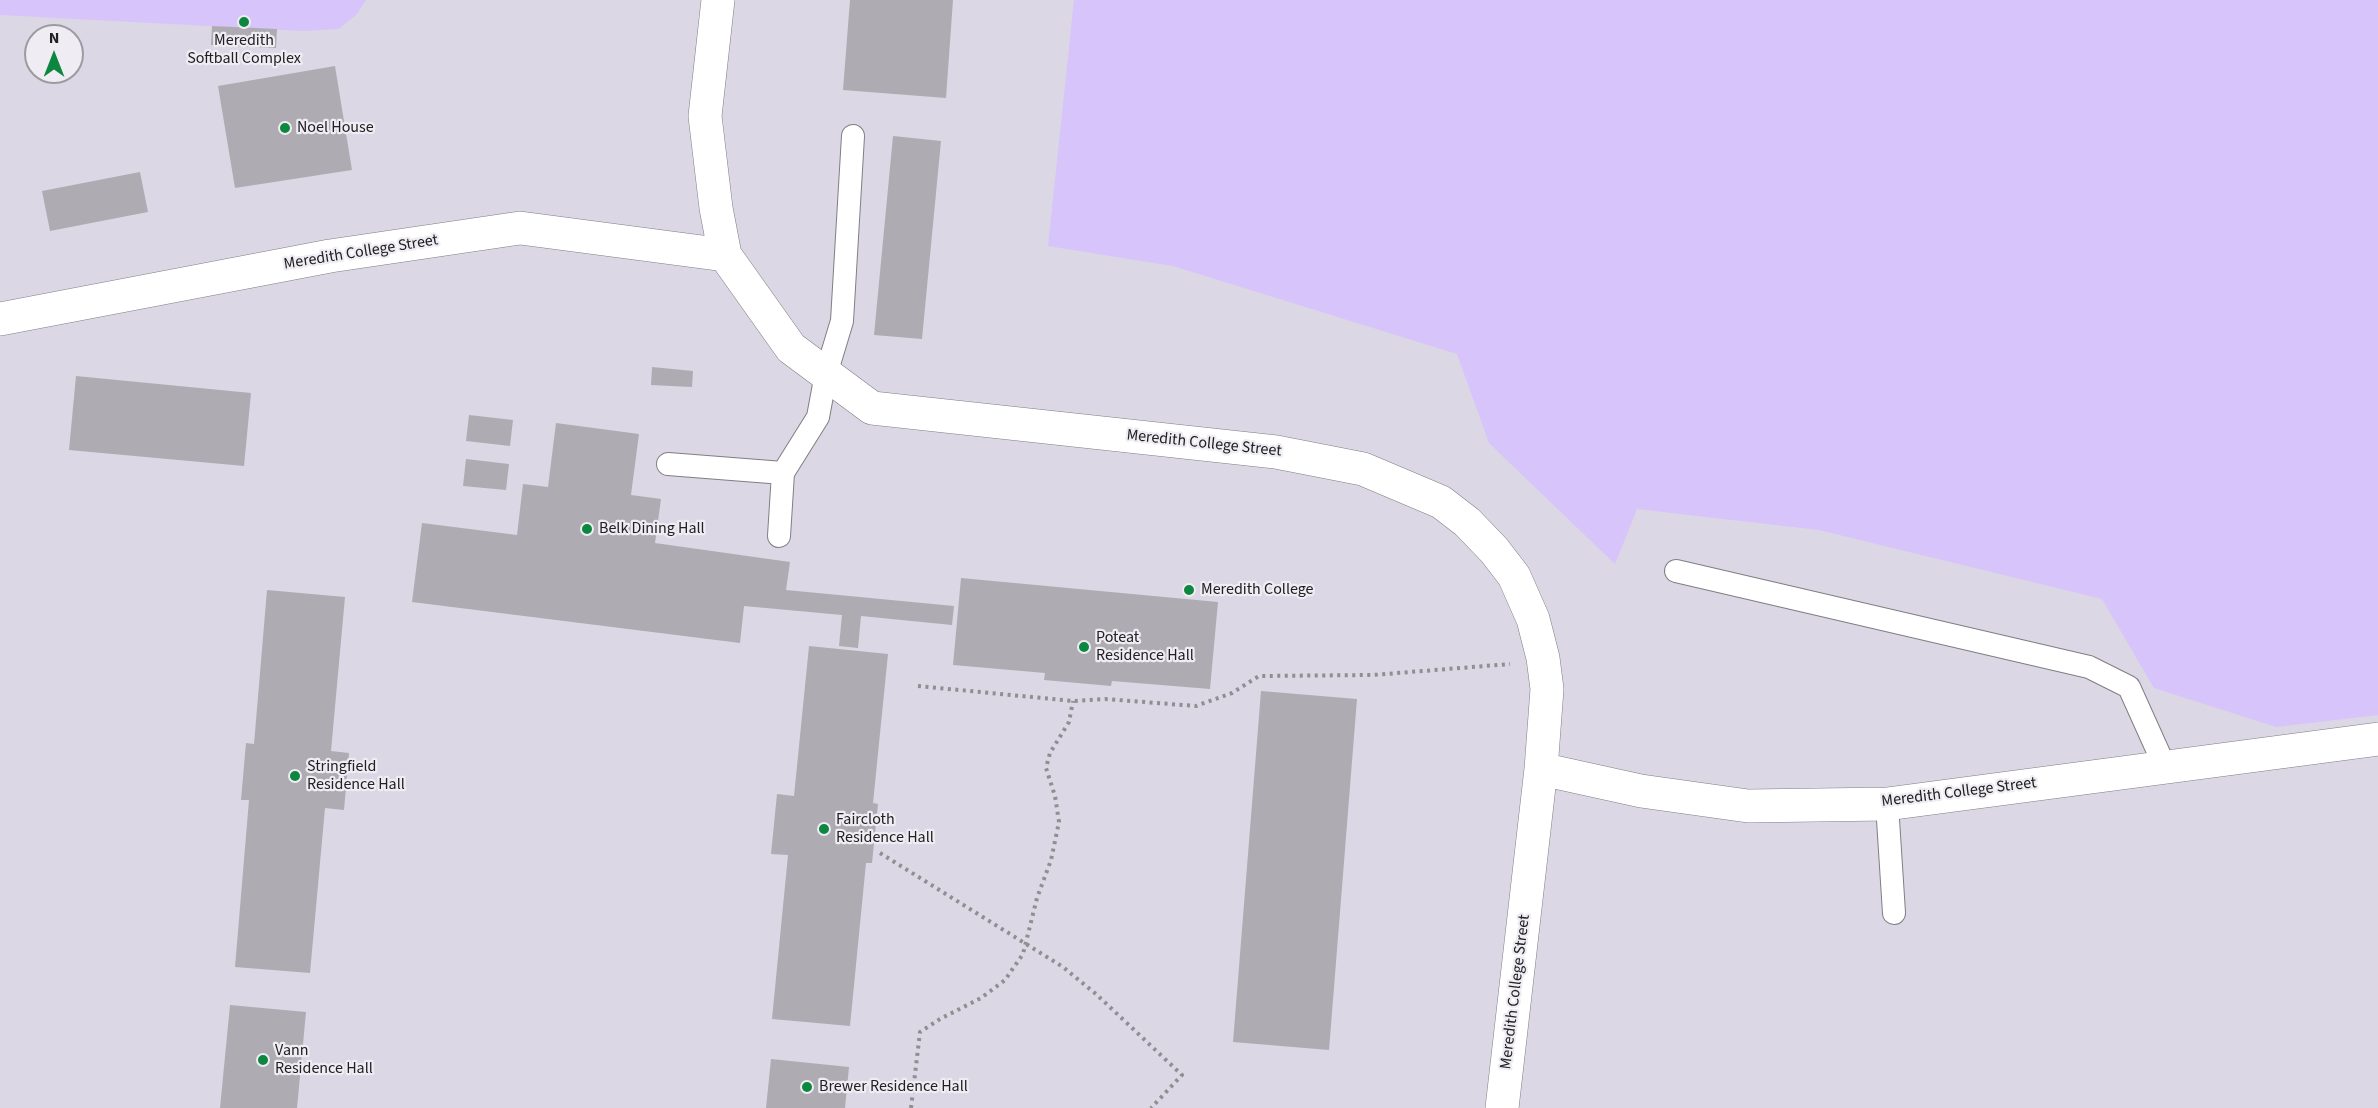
<!DOCTYPE html>
<style>
body{margin:0}
#map{position:relative;width:2378px;height:1108px;overflow:hidden;background:#e1e0e5;font-family:"Source Sans 3",sans-serif}
canvas{display:block}
.north{position:absolute;left:24px;top:24px;width:60px;height:60px;box-sizing:border-box;background:#efedf3;border:2px solid #9d9b9f;border-radius:50%;rotate:0deg;font-size:16px;font-weight:700;line-height:24px;text-align:center;color:#212022}
.north::after{content:'';display:block;margin:auto;width:21px;height:27px;background:#0d863f;clip-path:polygon(50% 0,100% 100%,50% 72%,0 100%)}
</style>
<div id="map">
<canvas width="2378" height="1108"></canvas>
<div class="north">N</div>
</div>
<script>
const c = document.querySelector('canvas').getContext('2d');
c.lineJoin = 'round';
function paint(path, color) {
  c.fillStyle = color;
  c.fill(path, 'evenodd');
}
function poly(rows) {
  const path = new Path2D();
  for (const r of rows) {
    path.moveTo(r[0], r[1]);
    for (let i = 2; i < r.length; i += 2) path.lineTo(r[i], r[i + 1]);
  }
  return path;
}
function trace(path, color, width, dash) {
  c.strokeStyle = color;
  c.lineWidth = width;
  c.lineCap = dash ? 'butt' : 'round';
  c.setLineDash(dash || []);
  c.stroke(path);
}
function label(font, color, halo, rows, align = 'center') {
  c.font = font + ' "Source Sans 3",sans-serif';
  c.lineWidth = 4.5;
  c.setLineDash([]);
  c.textBaseline = 'middle';
  c.strokeStyle = halo;
  c.fillStyle = color;
  for (const [text, x, y, turn = 0] of rows) {
    c.save();
    c.translate(x, y);
    c.rotate((+turn || 0) * Math.PI / 180);
    c.textAlign = isNaN(turn) ? turn : align;
    if (halo) c.strokeText(text, 0, 0);
    c.fillText(text, 0, 0);
    c.restore();
  }
}
const built = poly([
 [0,0,2378,0,2378,1108,0,1108],
 [36,36,72,36,72,72,36,72]
]);
const green = poly([
 [0,0,366,0,357,14,339,29,303,31,0,15],
 [1074,0,2378,0,2378,715,2276,727,2154,688,2102,599,1819,530,1637,509,1615,564,1489,443,1457,354,1173,266,1048,246]
]);
const building = poly([
 [850,0,953,0,946,98,843,90],
 [212,26,277,29,276,48,211,45],
 [335,66,352,170,235,188,218,86],
 [893,136,941,141,922,339,874,335],
 [140,172,148,212,50,231,42,191],
 [652,367,693,371,692,387,651,385],
 [76,376,251,393,244,466,69,450],
 [469,415,513,420,510,446,466,441],
 [556,423,639,434,631,495,661,499,655,543,790,562,786,590,954,606,952,625,861,616,858,648,839,646,842,615,744,606,740,643,412,602,422,523,517,535,523,484,548,487],
 [466,459,509,464,506,490,463,486],
 [961,578,1218,602,1210,689,1112,681,1111,686,1044,680,1045,673,953,665],
 [267,590,345,597,331,751,349,753,344,810,325,808,310,973,235,967,249,800,241,800,246,743,254,744],
 [809,646,888,654,873,803,878,804,872,863,866,863,850,1026,772,1019,788,855,771,854,777,794,794,796],
 [1261,691,1357,699,1329,1050,1233,1042],
 [230,1005,306,1012,297,1108,220,1108],
 [771,1059,849,1067,845,1108,766,1108]
]);
const path = poly([
 [918,686,1073,701,1105,699,1196,706,1232,693,1259,676,1373,675,1510,664],
 [880,853,1063,967,1096,994,1182,1075,1151,1108],
 [911,1108,920,1032,940,1019,981,998,1005,980,1023,954,1037,898,1051,860,1059,822,1055,796,1046,768,1050,753,1069,722,1073,701]
]);
const lane = poly([
 [668,464,783,473],
 [779,536,783,473,818,417,826,374,842,321,853,136],
 [1676,571,2089,667,2129,687,2165,767],
 [1887,804,1894,913]
]);
const street = poly([
 [718,0,705,116,716,208,725,255,791,348,872,408,1276,452,1363,469,1441,502,1467,522,1494,550,1514,576,1533,619,1543,658,1547,689,1541,769,1502,1108],
 [0,319,330,256,520,228,725,255],
 [1541,769,1641,791,1748,806,1887,804,2378,739]
]);
const markers = [
 [244,22,6,"#0d863f"],
 [285,128,6,"#0d863f"],
 [587,529,6,"#0d863f"],
 [1189,590,6,"#0d863f"],
 [1084,647,6,"#0d863f"],
 [295,776,6,"#0d863f"],
 [824,829,6,"#0d863f"],
 [263,1060,6,"#0d863f"],
 [807,1087,6,"#0d863f"]
];
const poiNames = [
 ["Meredith",244,41,"center"],
 ["Softball Complex",244,59,"center"],
 ["Noel House",297,128],
 ["Belk Dining Hall",599,529],
 ["Meredith College",1201,590],
 ["Poteat",1096,638],
 ["Residence Hall",1096,656],
 ["Stringfield",307,767],
 ["Residence Hall",307,785],
 ["Faircloth",836,820],
 ["Residence Hall",836,838],
 ["Vann",275,1051],
 ["Residence Hall",275,1069],
 ["Brewer Residence Hall",819,1087]
];
const streetNames = [
 ["Meredith College Street",361,253,-9],
 ["Meredith College Street",1204,444,6],
 ["Meredith College Street",1959,793,-7],
 ["Meredith College Street",1516,992,-83]
];
paint(built, '#dbd7e4');
paint(green, '#d7c4fb');
paint(building, '#aeacb2');
trace(lane, '#807e83', 24);
trace(street, '#807e83', 34);
trace(path, '#8f8e91', 4, [3, 4.5]);
trace(lane, '#fff', 22);
trace(street, '#fff', 33);
for (const [x, y, r, color] of markers) {
  const dot = new Path2D();
  dot.arc(x, y, r, 0, 2 * Math.PI);
  c.fillStyle = color;
  c.fill(dot);
  trace(dot, '#efedf3', 2);
}
label('16px', '#212022', '#efedf3', poiNames, 'left');
label('16px', '#212022', '#efedf3', streetNames);
</script>
